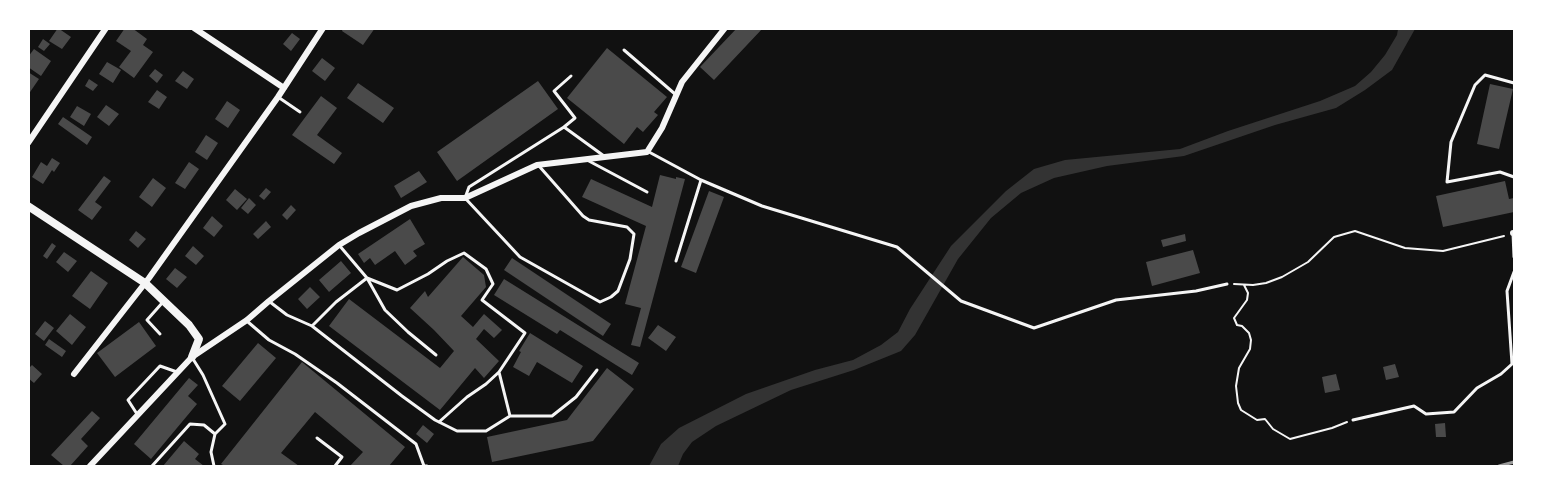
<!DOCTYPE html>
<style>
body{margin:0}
#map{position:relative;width:1543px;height:495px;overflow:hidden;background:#111;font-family:Roboto,sans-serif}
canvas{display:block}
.frame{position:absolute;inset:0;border:30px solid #fff;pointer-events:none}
</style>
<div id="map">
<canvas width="1543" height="495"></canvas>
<div class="frame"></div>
</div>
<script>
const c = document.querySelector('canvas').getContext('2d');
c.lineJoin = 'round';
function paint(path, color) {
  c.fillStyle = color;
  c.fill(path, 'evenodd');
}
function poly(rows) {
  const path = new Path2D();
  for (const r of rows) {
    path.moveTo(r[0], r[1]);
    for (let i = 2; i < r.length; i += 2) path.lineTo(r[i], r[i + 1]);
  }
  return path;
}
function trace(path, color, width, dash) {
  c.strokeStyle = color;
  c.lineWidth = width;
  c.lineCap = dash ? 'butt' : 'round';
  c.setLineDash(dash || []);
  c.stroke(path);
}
const water = poly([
 [1398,29,1415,29,1392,70,1365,90,1336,108,1275,125,1184,156,1107,166,1054,178,1021,193,991,218,958,259,915,335,901,351,854,370,791,390,716,426,692,442,683,454,678,466,649,466,661,444,679,428,746,394,815,370,853,360,881,345,898,332,910,309,951,246,1006,191,1034,169,1065,160,1180,149,1228,131,1320,101,1355,86,1371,72,1385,55,1397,35]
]);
const building = poly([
 [58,28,71,37,62,49,49,41],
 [125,28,132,28,147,39,143,45,153,52,134,78,119,67,131,51,116,41],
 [343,28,375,28,363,45,342,31],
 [737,28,763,28,714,80,700,67],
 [292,33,300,39,291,51,283,44],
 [43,39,50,44,44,51,38,47],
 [607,48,667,97,654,112,658,115,643,132,637,127,624,144,567,98],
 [34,49,51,61,41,76,28,67,28,57],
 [322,58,335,68,325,81,312,71],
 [107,62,121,70,113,83,99,74],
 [155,69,163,75,157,83,149,76],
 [183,71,194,79,187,89,175,81],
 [28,72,39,79,28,95],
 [89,79,98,85,93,91,85,86],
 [538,81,558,109,457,181,437,152],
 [358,83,394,108,383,123,347,98],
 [1490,84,1513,89,1499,149,1477,144],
 [157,90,167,97,159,109,148,102],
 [321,96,337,108,317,135,342,153,334,164,292,135],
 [227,101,240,110,228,128,215,119],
 [106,105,119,114,109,126,97,117],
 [77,106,91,114,84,126,70,117],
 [63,117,92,137,87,145,58,124],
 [206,135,218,143,207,160,195,152],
 [52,158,60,163,54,172,52,170,43,184,32,177,41,162,47,166],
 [189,162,199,169,185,189,175,183],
 [419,171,427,182,401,198,394,186],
 [660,175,676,179,676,177,685,179,640,347,631,345,641,308,625,304,646,226,582,197,591,179,652,207],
 [104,176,111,181,95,202,102,207,92,220,78,210],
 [153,178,166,188,152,207,139,197],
 [1505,181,1509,199,1514,198,1514,212,1443,227,1436,196],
 [266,188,271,192,264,200,259,196],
 [235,189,247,199,237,210,226,200],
 [709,191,724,197,696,273,681,267],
 [249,198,256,205,248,214,241,208],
 [291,205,296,210,287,220,282,215],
 [212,216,223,226,214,237,203,228],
 [410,219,425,244,413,251,417,256,405,265,395,251,375,265,370,258,364,263,358,254],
 [266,221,271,227,258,239,253,234],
 [136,231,146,239,138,248,129,240],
 [1185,234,1186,241,1163,247,1161,240],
 [52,243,56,246,47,259,43,256],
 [193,246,204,256,196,265,185,256],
 [1193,250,1200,273,1152,286,1146,262],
 [64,252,77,261,68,272,56,262],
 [463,257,484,275,486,287,461,316,473,327,484,314,502,330,494,338,484,329,476,339,499,361,484,378,475,368,440,410,329,326,349,299,440,368,454,351,434,330,410,308,425,291,428,297],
 [512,258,611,324,603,336,504,270],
 [341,261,351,273,329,292,319,280],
 [175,268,187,277,177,288,166,279],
 [91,271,108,283,90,309,72,296],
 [504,279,639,363,632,375,560,330,557,334,494,295],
 [310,287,320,297,307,309,298,299],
 [70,314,86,327,72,345,56,331],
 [45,321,54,328,44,341,35,334],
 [139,322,156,346,115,377,97,353],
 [658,325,676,337,666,351,648,338],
 [530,333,583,366,572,383,537,362,529,376,513,367,521,352,519,351],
 [49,339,66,351,62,357,45,345],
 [258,343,276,358,240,401,222,386],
 [302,362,405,447,389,466,350,466,363,452,315,412,281,453,299,466,225,466,221,464],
 [1395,364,1399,377,1386,380,1383,367],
 [32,365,42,374,34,383,28,378,28,369],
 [607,368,634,389,593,441,492,462,487,437,567,420],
 [1336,374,1340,390,1325,393,1322,377],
 [189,378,198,385,188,396,197,404,151,459,134,444],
 [92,411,100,418,81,439,88,446,70,466,64,466,51,455],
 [1445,423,1446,437,1436,437,1435,424],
 [423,425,434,434,427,443,416,434],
 [184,441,199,454,195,459,204,466,163,466]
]);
const path = poly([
 [1234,284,1253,285,1266,283,1282,277,1308,262,1334,237,1355,231,1405,248,1443,251,1504,236],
 [1244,285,1248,293,1247,300,1234,318,1237,325,1242,326,1249,333,1251,340,1250,349,1239,368,1236,386,1238,403,1241,410,1257,420,1265,419,1273,429,1290,439,1332,428,1347,422]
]);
const service = poly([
 [624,50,675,94],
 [1514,83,1485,75,1475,85,1451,142,1447,182,1500,172,1514,177],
 [278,97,300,112],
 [564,127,575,118,554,91,571,76],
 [649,152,701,180,762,206,897,247,961,301,1034,328,1116,300,1196,291,1227,284],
 [587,160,647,192],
 [539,166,583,216,589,220,627,227,634,234,630,259,618,291,611,297,600,302,520,257,465,198,469,187,564,127,604,156],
 [1513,233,1514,257],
 [339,245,367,278,397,290,428,274,447,261,464,253,486,269,493,284,482,300,525,333,499,372,510,416,552,416,576,397,597,370],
 [676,261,701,180],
 [270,302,287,315,312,326,402,396,435,420,457,431,486,431,510,416],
 [248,322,269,340,295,354,337,383,416,444,424,466,427,466],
 [312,326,336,302,367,278,385,310,408,332,436,355],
 [160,334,147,320,163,302],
 [137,414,128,400,160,366,177,372],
 [1353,420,1414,406,1426,414,1454,412,1477,388,1501,374,1512,364,1507,291,1514,272],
 [439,422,467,397,486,384,499,372],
 [317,438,342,457,335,466],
 [152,466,190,424,204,425,215,434,225,424,203,375,193,359],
 [214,466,211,452,215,434]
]);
const minor = poly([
 [194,28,284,88],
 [28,143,106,28],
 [1513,233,1514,233],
 [74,374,149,278,278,97,323,28],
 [90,466,192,357,247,320,269,301,339,245,359,233,411,206,441,198,465,198,537,165,647,152,662,128,682,82,725,28]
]);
const tertiary = poly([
 [28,206,145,283,189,325,199,339,192,357]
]);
const rail = poly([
 [1499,466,1514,462]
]);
paint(water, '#333');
paint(building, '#4a4a4a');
trace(path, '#f5f5f5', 2);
trace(service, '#f5f5f5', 3);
trace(minor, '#f5f5f5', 6);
trace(tertiary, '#f5f5f5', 8);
trace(rail, '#9a9a9a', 3);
</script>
